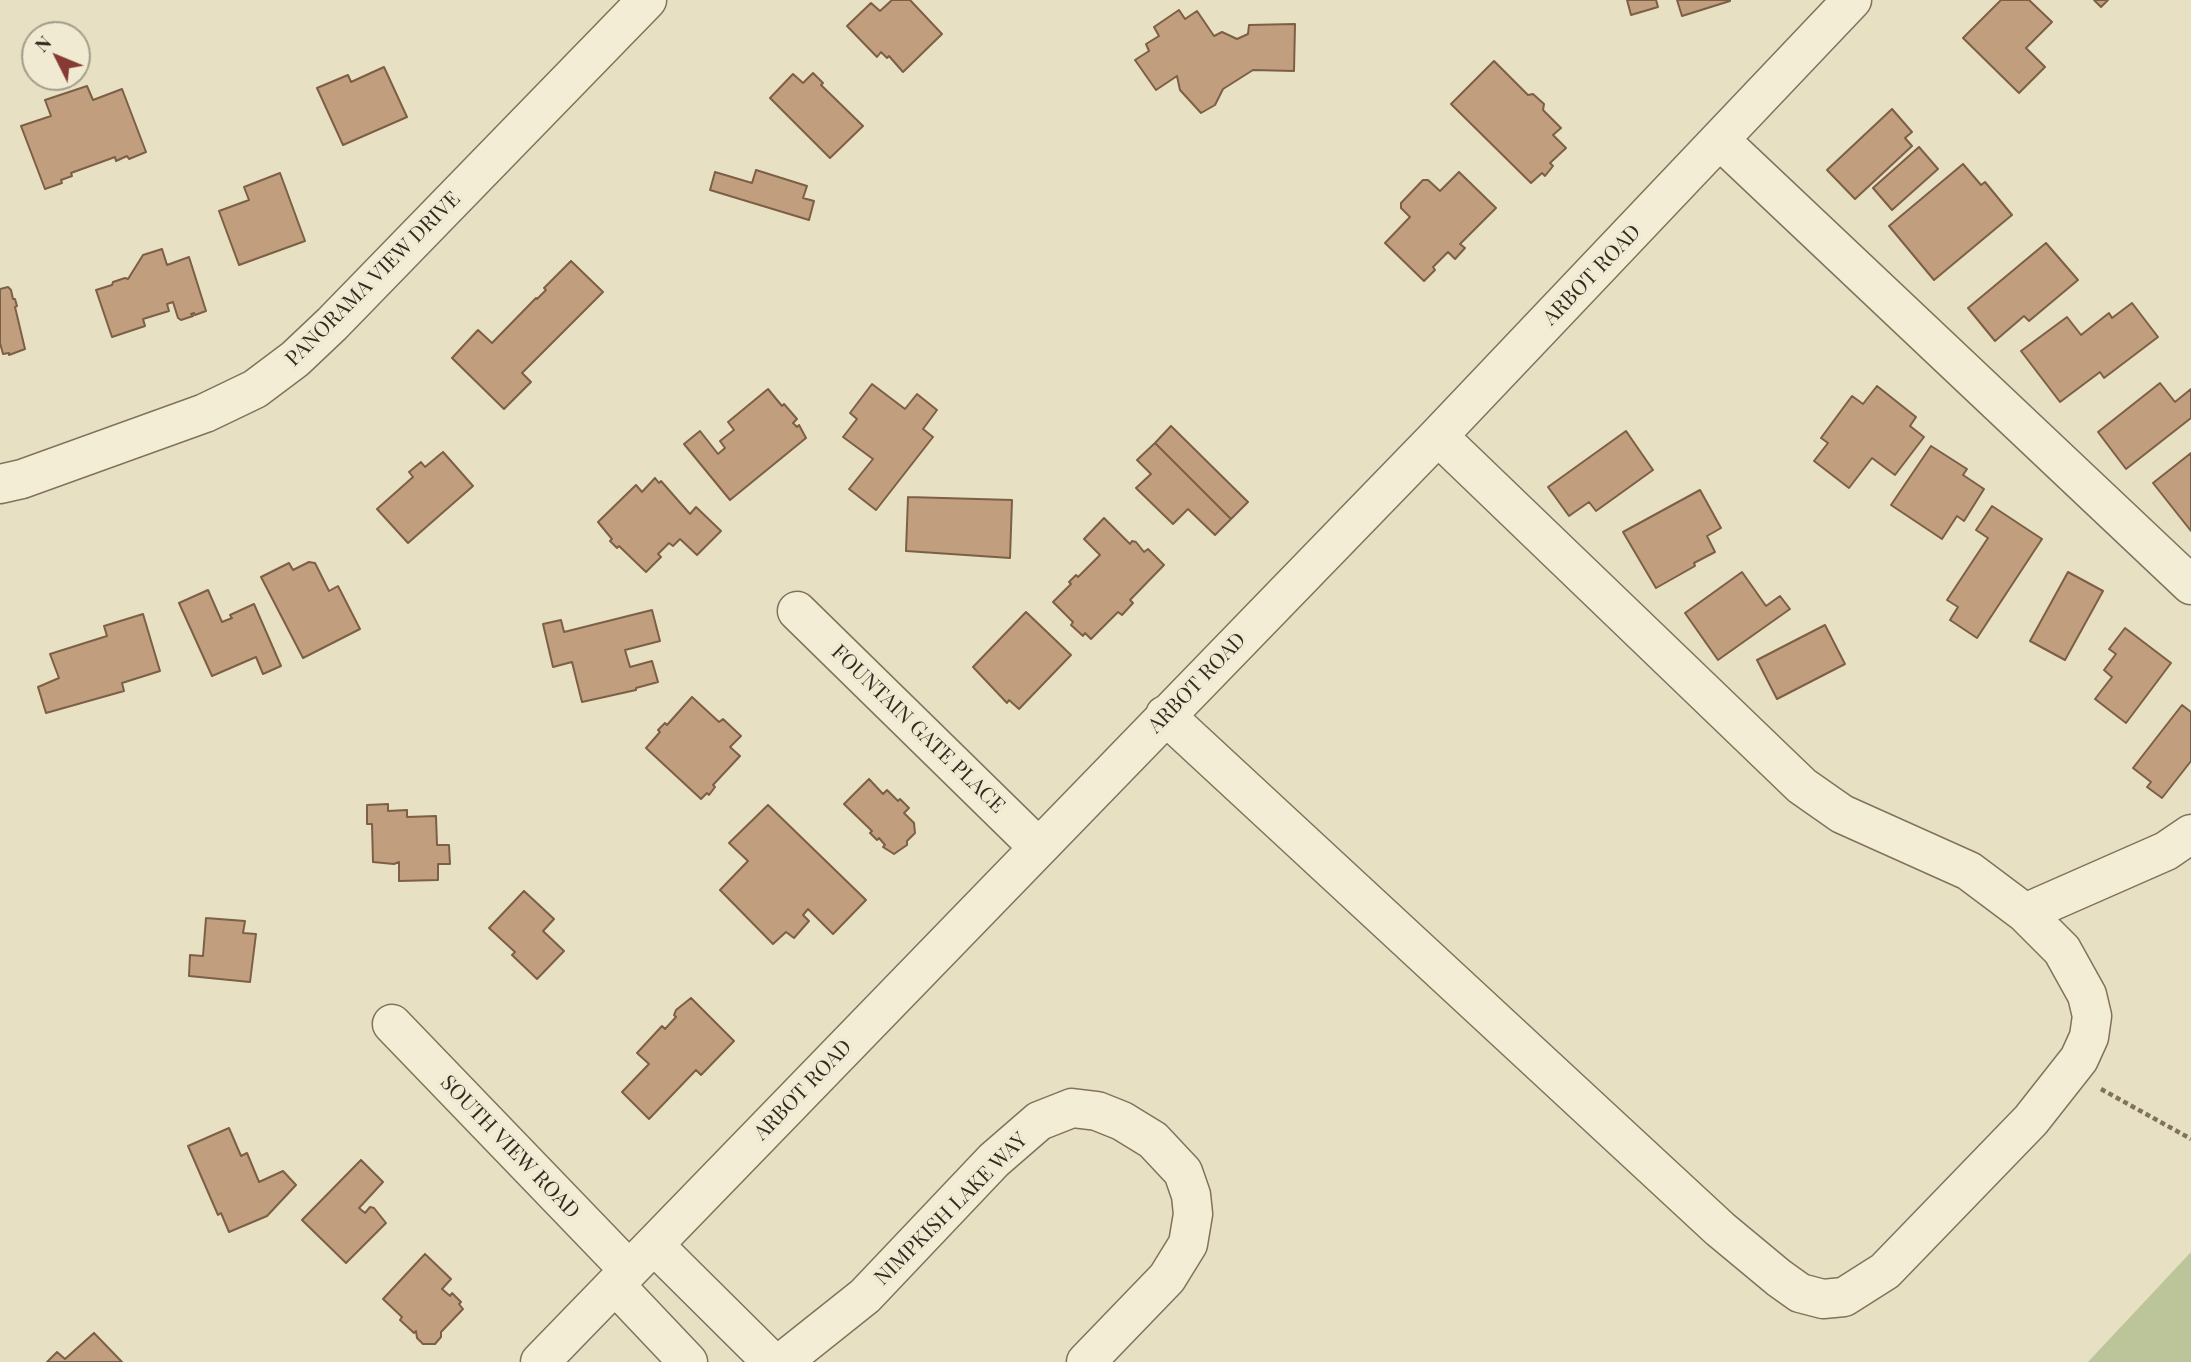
<!DOCTYPE html>
<style>
body{margin:0}
#map{position:relative;width:2191px;height:1362px;overflow:hidden;background:#e8e0c3;font-family:"Playfair Display",serif}
canvas{display:block}
.north{position:absolute;left:21px;top:21px;width:70px;height:70px;box-sizing:border-box;background:#f0ead2;border:2px solid #a49d8a;border-radius:50%;rotate:313deg;font-size:19px;font-weight:700;line-height:28px;text-align:center;color:#32291f}
.north::after{content:'';display:block;margin:auto;width:24px;height:32px;background:#873a34;clip-path:polygon(50% 0,100% 100%,50% 72%,0 100%)}
</style>
<div id="map">
<canvas width="2191" height="1362"></canvas>
<div class="north">N</div>
</div>
<script>
const c = document.querySelector('canvas').getContext('2d');
c.lineJoin = 'round';
function paint(path, color) {
  c.fillStyle = color;
  c.fill(path, 'evenodd');
}
function poly(rows) {
  const path = new Path2D();
  for (const r of rows) {
    path.moveTo(r[0], r[1]);
    for (let i = 2; i < r.length; i += 2) path.lineTo(r[i], r[i + 1]);
  }
  return path;
}
function trace(path, color, width, dash) {
  c.strokeStyle = color;
  c.lineWidth = width;
  c.lineCap = dash ? 'butt' : 'round';
  c.setLineDash(dash || []);
  c.stroke(path);
}
function label(font, color, halo, rows, align = 'center') {
  c.font = font + ' "Playfair Display",serif';
  c.lineWidth = 7;
  c.setLineDash([]);
  c.textBaseline = 'middle';
  c.strokeStyle = halo;
  c.fillStyle = color;
  for (const [text, x, y, turn = 0] of rows) {
    c.save();
    c.translate(x, y);
    c.rotate((+turn || 0) * Math.PI / 180);
    c.textAlign = isNaN(turn) ? turn : align;
    if (halo) c.strokeText(text, 0, 0);
    c.fillText(text, 0, 0);
    c.restore();
  }
}
const green = poly([
 [2191,1252,2191,1362,2088,1362]
]);
const building = poly([
 [892,0,910,0,942,34,903,72,889,56,887,58,881,52,877,57,847,26,871,3,880,11,892,0],
 [1627,0,1656,0,1658,7,1631,15,1627,0],
 [1677,0,1730,0,1730,1,1682,16,1677,0],
 [2001,0,2029,0,2052,22,2026,48,2045,67,2019,93,1963,38,2001,0],
 [2094,0,2108,0,2101,7,2094,0],
 [1179,10,1185,19,1197,11,1214,36,1222,32,1237,39,1248,34,1249,25,1295,24,1294,71,1253,70,1223,89,1215,105,1201,113,1180,90,1177,76,1156,90,1135,60,1149,51,1146,44,1159,36,1154,27,1179,10],
 [1494,61,1528,95,1533,94,1544,104,1543,110,1561,128,1553,135,1566,148,1550,163,1553,166,1545,176,1542,173,1531,183,1451,104,1494,61],
 [384,67,407,117,343,145,317,88,348,75,351,82,384,67],
 [813,73,823,83,821,85,863,126,830,158,770,98,793,74,803,83,813,73],
 [87,86,93,100,122,89,146,152,129,159,127,156,116,161,115,157,71,173,72,176,61,180,62,183,45,189,21,126,51,116,45,100,87,86],
 [1892,109,1912,132,1905,138,1912,146,1855,199,1827,170,1892,109],
 [1919,147,1938,169,1892,210,1873,188,1919,147],
 [1963,164,1981,185,1985,182,2012,215,1934,280,1889,226,1963,164],
 [756,170,807,186,803,198,814,201,809,220,710,190,715,172,752,183,756,170],
 [1459,172,1496,208,1460,244,1465,248,1455,259,1448,252,1433,267,1435,270,1424,281,1385,243,1410,217,1401,208,1401,203,1423,180,1428,180,1440,191,1459,172],
 [280,173,305,241,239,265,219,211,249,200,244,187,280,173],
 [2046,243,2078,280,2029,321,2024,316,1995,341,1968,308,2046,243],
 [162,249,167,265,189,257,206,311,195,315,194,313,191,314,193,316,181,320,178,318,173,302,167,304,169,311,143,319,145,326,112,337,96,290,112,285,113,282,125,278,128,279,143,255,162,249],
 [571,261,603,292,522,373,531,382,504,409,452,358,478,330,492,343,536,298,537,299,546,290,544,288,571,261],
 [8,287,11,290,13,299,15,299,17,306,15,307,25,349,9,355,9,353,3,354,0,343,0,289,8,287],
 [2132,303,2158,337,2104,378,2100,372,2060,402,2021,351,2067,317,2081,335,2109,313,2112,318,2132,303],
 [2160,383,2175,402,2191,389,2191,418,2126,469,2098,432,2160,383],
 [872,384,905,409,917,394,937,410,923,429,933,437,876,510,849,489,873,459,843,437,857,419,850,413,872,384],
 [1877,386,1916,417,1910,426,1924,437,1895,475,1872,458,1849,488,1814,461,1828,443,1821,438,1852,396,1863,404,1877,386],
 [768,389,782,406,784,404,797,419,793,423,797,427,799,425,806,438,730,500,684,444,700,431,718,454,725,448,720,441,734,430,728,422,768,389],
 [1171,426,1248,502,1231,519,1155,443,1171,426],
 [1626,431,1653,470,1596,511,1589,502,1569,516,1548,487,1626,431],
 [1155,443,1231,519,1215,535,1188,509,1173,524,1136,488,1151,474,1137,460,1155,443],
 [1931,446,1967,469,1963,475,1984,489,1964,521,1957,516,1942,539,1891,505,1931,446],
 [443,452,473,486,408,543,377,509,413,477,409,472,421,462,425,467,443,452],
 [2191,453,2191,531,2153,483,2191,453],
 [655,478,659,483,661,481,690,514,696,507,721,531,697,555,680,539,673,546,669,543,658,554,661,557,646,572,619,546,617,548,610,541,612,539,598,522,636,485,642,492,655,478],
 [1700,490,1721,528,1707,536,1715,552,1694,563,1695,566,1656,588,1623,532,1700,490],
 [908,497,1012,500,1010,558,906,551,908,497],
 [1992,506,2042,539,1977,638,1950,620,1958,607,1947,600,1988,538,1976,530,1992,506],
 [1104,518,1130,544,1132,541,1136,542,1144,552,1148,549,1164,565,1130,600,1133,603,1122,615,1118,612,1091,639,1085,633,1083,636,1071,625,1073,622,1053,602,1071,584,1069,582,1076,575,1078,577,1100,555,1084,539,1104,518],
 [309,562,315,563,329,591,338,586,360,629,303,658,261,577,289,563,293,570,309,562],
 [1742,572,1766,606,1780,596,1790,609,1718,660,1685,613,1742,572],
 [2068,572,2103,591,2065,660,2030,641,2068,572],
 [208,590,222,622,232,618,230,615,254,604,281,666,263,674,256,657,212,676,179,603,208,590],
 [652,610,660,641,625,650,630,667,652,661,658,682,636,688,636,690,582,702,572,662,553,667,543,624,561,620,564,632,652,610],
 [1026,612,1071,655,1019,709,1009,700,1007,703,973,667,1026,612],
 [143,614,160,671,122,683,124,691,46,713,38,687,59,678,50,654,107,636,104,626,143,614],
 [1825,625,1845,664,1777,699,1757,660,1825,625],
 [2125,628,2171,663,2126,723,2095,699,2112,677,2104,670,2116,654,2109,649,2125,628],
 [692,697,719,722,723,719,741,736,730,747,740,756,713,785,715,787,709,795,707,793,701,799,646,748,660,732,658,730,665,723,667,725,692,697],
 [2182,705,2191,712,2191,761,2162,798,2147,787,2151,782,2133,768,2182,705],
 [869,779,883,794,887,790,898,801,900,799,909,808,904,813,914,823,915,833,907,841,907,845,894,854,883,847,885,845,879,838,877,840,870,833,872,831,844,804,869,779],
 [388,804,388,811,407,810,407,817,436,816,437,845,449,845,450,864,438,864,438,880,399,881,399,862,394,864,373,862,372,824,367,824,367,805,388,804],
 [768,805,866,900,833,934,808,909,803,915,809,921,794,938,786,932,773,944,720,890,748,861,729,843,768,805],
 [524,891,554,919,543,931,564,951,537,979,512,955,515,952,489,928,524,891],
 [206,918,245,921,243,933,256,934,250,982,189,976,190,955,203,956,206,918],
 [691,998,734,1041,701,1075,696,1070,649,1119,622,1092,649,1064,637,1053,662,1026,665,1029,676,1017,674,1015,676,1010,691,998],
 [229,1128,241,1156,247,1153,259,1182,283,1171,296,1185,267,1216,229,1232,221,1213,218,1215,188,1146,229,1128],
 [361,1160,383,1182,359,1208,365,1213,370,1207,374,1208,386,1223,346,1263,302,1220,361,1160],
 [425,1254,451,1279,442,1289,450,1296,452,1293,461,1302,459,1304,463,1309,441,1332,441,1337,435,1344,423,1344,417,1338,416,1331,414,1333,400,1320,402,1317,383,1299,425,1254],
 [94,1333,122,1362,47,1362,57,1352,65,1359,94,1333]
]);
const path = poly([
 [2101,1089,2191,1139]
]);
const minor = poly([
 [1721,141,2191,585],
 [0,484,22,479,205,413,255,389,295,359,332,324,647,0],
 [797,611,1038,847],
 [1165,715,1720,1229,1779,1278,1800,1293,1823,1299,1844,1297,1885,1271,2031,1120,2079,1059,2089,1037,2092,1016,2087,995,2062,950,2025,913,1969,871,1842,814,1802,786,1438,436],
 [2025,913,2166,851,2191,834],
 [392,1024,629,1270],
 [654,1245,772,1362],
 [615,1285,688,1362],
 [540,1362,1438,436,1852,0],
 [782,1362,865,1296,994,1160,1039,1121,1072,1108,1097,1111,1122,1121,1153,1140,1183,1172,1191,1195,1193,1214,1188,1244,1167,1278,1086,1362]
]);
const streetNames = [
 ["ARBOT ROAD",1592,275,-46],
 ["PANORAMA VIEW DRIVE",373,279,-45],
 ["ARBOT ROAD",1197,683,-46],
 ["FOUNTAIN GATE PLACE",918,729,44],
 ["ARBOT ROAD",803,1090,-46],
 ["SOUTH VIEW ROAD",510,1147,46],
 ["NIMPKISH LAKE WAY",951,1209,-45]
];
paint(green, '#bcc499');
paint(building, '#c19f7e');
trace(building, '#7c5f45', 2);
trace(minor, '#80725c', 41);
trace(path, '#80725c', 4.5, [5, 3.5]);
trace(minor, '#f4edd5', 38);
label('21px', '#32291f', '#f0ead2', streetNames);
</script>
